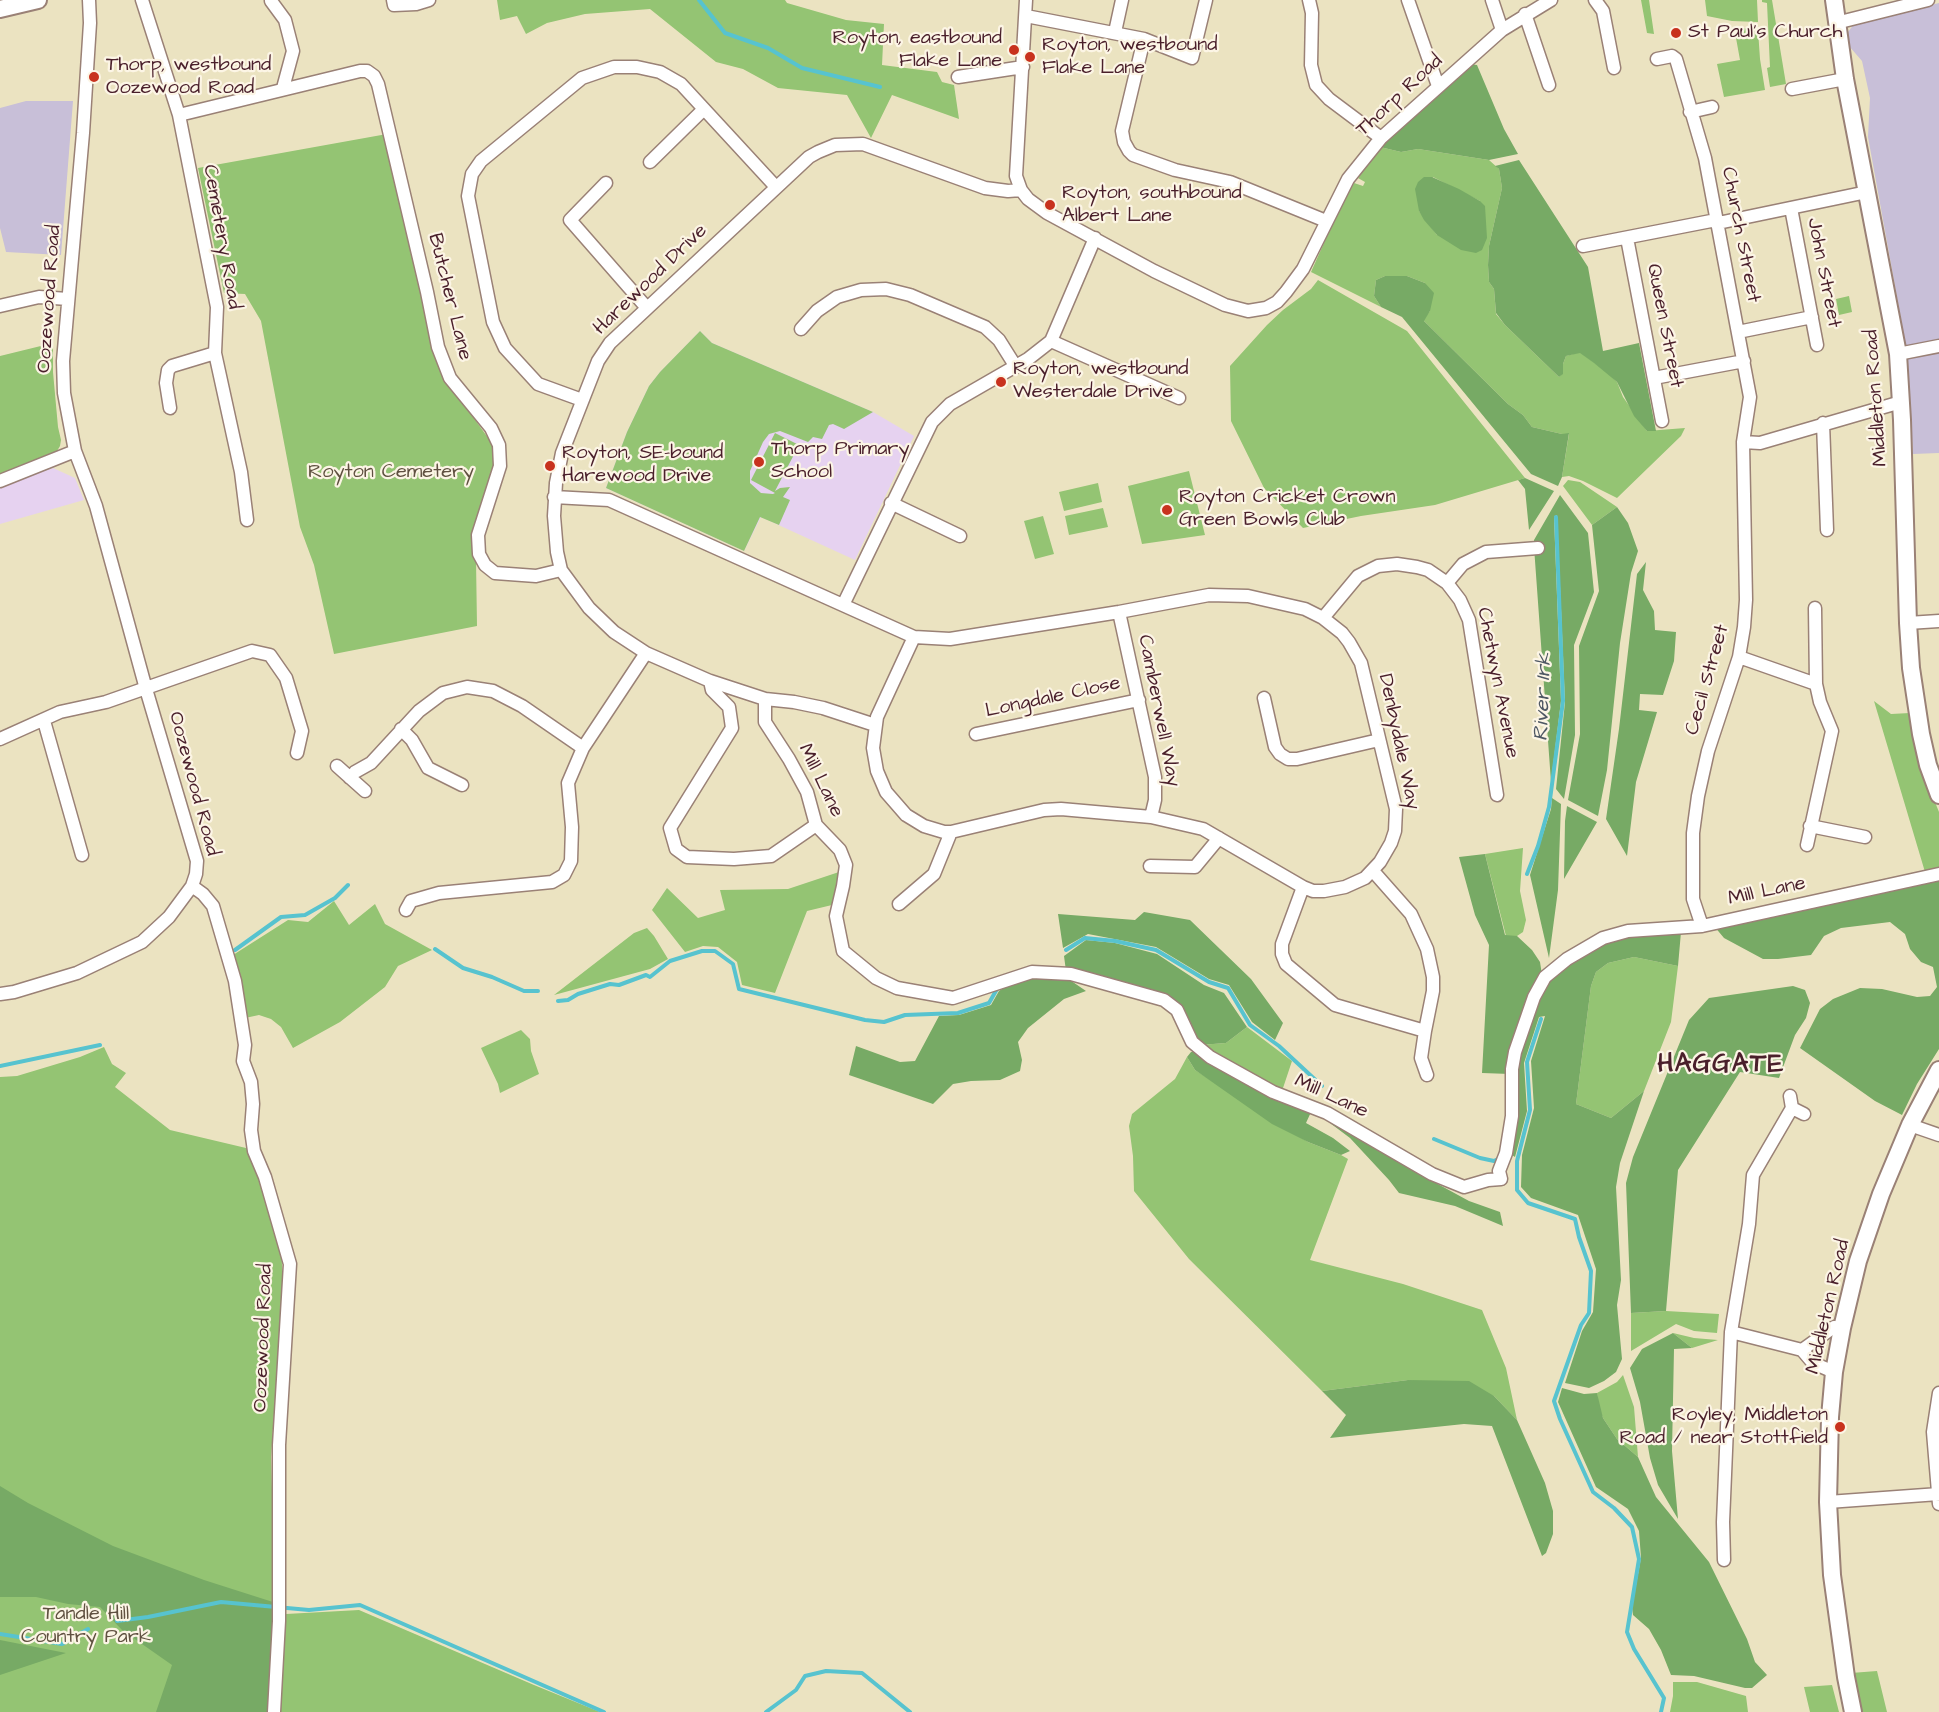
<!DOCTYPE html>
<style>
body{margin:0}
canvas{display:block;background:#ebe3c1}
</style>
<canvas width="1939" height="1712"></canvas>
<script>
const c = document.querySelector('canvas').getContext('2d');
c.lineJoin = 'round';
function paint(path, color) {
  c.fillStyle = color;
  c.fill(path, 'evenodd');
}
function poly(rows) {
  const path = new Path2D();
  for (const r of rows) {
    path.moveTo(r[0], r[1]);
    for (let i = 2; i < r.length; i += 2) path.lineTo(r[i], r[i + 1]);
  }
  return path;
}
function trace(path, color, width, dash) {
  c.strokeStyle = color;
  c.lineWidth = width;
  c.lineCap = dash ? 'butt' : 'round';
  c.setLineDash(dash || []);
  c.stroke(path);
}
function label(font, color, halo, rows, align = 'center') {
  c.font = font + ' "Architects Daughter",sans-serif';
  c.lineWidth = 4.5;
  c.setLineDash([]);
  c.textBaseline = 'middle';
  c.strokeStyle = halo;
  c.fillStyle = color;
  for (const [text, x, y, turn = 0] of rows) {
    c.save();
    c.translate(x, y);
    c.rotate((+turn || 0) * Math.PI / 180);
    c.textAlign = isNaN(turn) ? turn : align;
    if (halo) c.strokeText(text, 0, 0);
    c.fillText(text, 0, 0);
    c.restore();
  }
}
const built = poly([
 [700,331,712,343,873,412,914,436,855,560,761,517,744,551,606,488,627,432,649,386,660,372],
 [53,468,75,478,84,500,0,524,0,485]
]);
const industrial = poly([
 [1939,3,1939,453,1913,454,1906,347,1868,137,1870,98,1862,61,1849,46,1848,32,1854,24],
 [26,101,73,101,61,255,6,252,0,228,0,108]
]);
const green = poly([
 [497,0,785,0,787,3,846,20,884,24,882,65,937,72,942,82,954,85,959,119,892,95,871,138,847,95,778,88,743,69,716,62,650,9,585,14,547,23,526,34,517,16,500,20],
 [1641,0,1649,0,1654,34,1647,33],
 [1705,0,1757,0,1758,22,1732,21,1707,16],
 [1762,0,1772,0,1786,84,1770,87,1767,68,1770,67,1767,3,1762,2],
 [1734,27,1758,30,1760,59,1765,90,1724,97,1717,64,1740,60],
 [387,134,404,207,458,396,496,449,498,468,476,560,477,626,334,654,314,565,300,527,261,321,245,294,224,293,198,168],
 [1380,147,1401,152,1418,149,1489,160,1499,169,1502,188,1489,246,1488,265,1489,282,1494,289,1496,314,1505,325,1559,377,1563,373,1563,364,1566,356,1580,352,1607,372,1617,382,1623,397,1647,431,1685,428,1681,436,1617,498,1583,481,1569,476,1562,477,1569,434,1562,434,1532,427,1523,415,1508,404,1423,320,1430,311,1425,283,1407,276,1385,276,1376,280,1374,296,1381,307,1311,272,1336,216,1354,183,1363,186,1365,182,1358,178],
 [1433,177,1480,201,1437,235,1419,211],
 [1318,280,1407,331,1525,478,1435,505,1361,516,1303,528,1264,488,1231,421,1230,366,1267,325,1283,310,1311,289],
 [1849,296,1852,312,1839,315,1836,299],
 [700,331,712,343,873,412,844,429,833,424,829,425,822,439,813,437,808,442,780,431,769,434,763,442,750,471,750,483,761,493,773,494,775,493,751,480,775,433,799,445,775,491,780,488,790,487,783,497,790,500,779,525,760,517,744,551,606,488,627,432,649,386,660,372],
 [53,343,53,372,58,427,61,440,60,446,57,451,0,474,0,356],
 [1189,471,1205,535,1142,544,1128,486],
 [1568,480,1580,482,1617,507,1592,525,1563,486],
 [1098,483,1102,502,1064,511,1059,492],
 [1103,508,1108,527,1069,535,1065,516],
 [1043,516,1054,554,1035,559,1024,521],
 [1874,701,1891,714,1910,713,1922,770,1939,812,1939,870,1925,872],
 [1523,848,1520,891,1526,920,1523,932,1517,936,1506,936,1485,854],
 [842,871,832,905,807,911,775,993,742,985,737,962,718,947,703,946,685,952,652,910,667,888,698,918,725,910,720,890,788,889],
 [334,901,349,925,375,904,385,924,432,950,398,966,385,987,340,1022,293,1048,281,1027,271,1019,259,1015,245,1018,233,955,288,920,308,922],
 [647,928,654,936,668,959,650,969,554,995,634,933],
 [1634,957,1678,966,1671,1022,1644,1091,1611,1118,1576,1104,1591,986,1596,972,1608,963],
 [1247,1027,1292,1061,1282,1091,1200,1045,1226,1043],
 [521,1030,530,1039,531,1051,539,1074,500,1093,498,1084,481,1048],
 [104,1047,112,1064,126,1073,115,1087,170,1130,246,1148,251,1152,281,1246,283,1284,271,1457,276,1621,270,1712,0,1712,0,1077,17,1076,80,1057],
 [1187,1057,1195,1070,1308,1142,1341,1155,1348,1159,1310,1260,1403,1284,1482,1310,1506,1368,1517,1420,1494,1396,1408,1380,1322,1391,1189,1259,1134,1191,1133,1156,1129,1126,1132,1114,1175,1079],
 [1666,1311,1719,1314,1717,1333,1694,1331,1676,1324,1631,1351,1631,1313],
 [1673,1333,1694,1338,1718,1340,1692,1348],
 [1623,1375,1634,1407,1638,1457,1617,1439,1603,1418,1598,1405,1597,1393,1617,1382],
 [359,1610,534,1685,600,1712,280,1712,286,1614],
 [1877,1671,1887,1712,1862,1712,1851,1673],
 [1673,1682,1697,1682,1746,1696,1748,1712,1670,1712,1673,1696],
 [1832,1685,1839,1712,1810,1712,1804,1687]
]);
const forest = poly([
 [1469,64,1477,65,1504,129,1518,154,1489,160,1418,149,1401,152,1380,147],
 [1519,160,1588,267,1603,351,1639,343,1656,431,1647,431,1634,416,1617,382,1594,363,1580,353,1566,356,1563,364,1563,374,1559,377,1505,325,1496,313,1494,289,1489,282,1488,265,1489,246,1502,188,1499,169,1495,166],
 [1424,177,1432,177,1459,189,1480,201,1485,206,1487,238,1482,250,1476,253,1461,250,1437,235,1424,220,1419,211,1415,189,1418,182],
 [1385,276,1407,276,1425,283,1434,293,1430,311,1424,321,1508,404,1523,415,1532,427,1562,434,1569,433,1562,477,1558,486,1531,474,1402,317,1381,307,1374,296,1376,280],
 [1525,478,1554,491,1529,530,1525,489,1518,480],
 [1560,495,1588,533,1594,592,1574,645,1575,735,1564,799,1556,789,1565,702,1557,515,1554,517,1561,701,1551,782,1534,547,1534,540],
 [1617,507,1628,523,1638,551,1631,573,1620,643,1607,770,1598,816,1568,800,1580,734,1579,646,1599,591,1592,525],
 [1646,562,1643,590,1654,611,1655,630,1676,632,1674,661,1663,695,1640,694,1639,710,1657,712,1636,782,1627,856,1606,819,1619,729,1637,574],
 [1552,798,1561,804,1558,890,1549,958,1530,875,1551,809],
 [1567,806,1597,822,1564,879,1565,821],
 [1485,854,1505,935,1517,936,1532,950,1540,962,1542,975,1510,1074,1482,1073,1489,945,1475,915,1459,857],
 [1939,879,1939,1049,1917,1084,1902,1115,1875,1101,1800,1048,1820,1009,1833,999,1860,988,1882,989,1917,997,1930,996,1937,987,1933,967,1921,962,1910,949,1905,934,1890,922,1841,928,1824,936,1811,955,1778,959,1763,959,1724,938,1714,926],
 [1144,912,1190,920,1251,979,1283,1023,1275,1040,1252,1022,1229,985,1209,979,1156,947,1088,934,1063,948,1058,914,1135,920],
 [1681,932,1678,966,1634,957,1608,963,1596,972,1591,986,1576,1104,1611,1118,1644,1091,1620,1163,1616,1187,1621,1280,1617,1305,1622,1359,1616,1372,1604,1381,1589,1388,1565,1383,1582,1331,1593,1312,1596,1269,1578,1215,1531,1198,1521,1187,1522,1155,1534,1108,1531,1061,1545,1016,1539,1017,1524,1063,1527,1111,1515,1157,1509,1153,1516,1065,1527,1025,1549,978,1601,941,1628,936],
 [1086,940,1115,943,1157,954,1204,985,1224,993,1247,1027,1226,1043,1200,1045,1184,1012,1066,971,1064,956],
 [1028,978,1067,978,1086,991,1064,999,1028,1028,1018,1042,1022,1060,1020,1071,1000,1080,971,1081,953,1084,933,1104,849,1075,856,1046,900,1062,915,1061,939,1016,959,1015,991,1005,999,991,1009,984],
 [1793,986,1805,990,1810,1003,1806,1018,1795,1035,1779,1078,1740,1072,1678,1170,1666,1311,1631,1313,1626,1183,1633,1157,1689,1020,1709,998],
 [1191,1052,1196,1052,1239,1081,1311,1112,1306,1123,1333,1138,1350,1151,1341,1155,1308,1142,1272,1124,1195,1070,1187,1057],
 [1330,1123,1349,1130,1412,1170,1469,1201,1500,1212,1503,1226,1455,1206,1399,1193,1389,1180,1350,1138],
 [1673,1333,1692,1348,1674,1349,1672,1451,1678,1519,1658,1485,1650,1458,1640,1402,1630,1368,1642,1349],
 [1408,1380,1469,1381,1494,1396,1517,1420,1545,1483,1553,1511,1553,1534,1546,1553,1542,1556,1492,1426,1464,1424,1330,1438,1346,1415,1322,1391],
 [1562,1388,1584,1394,1597,1393,1603,1418,1617,1439,1638,1457,1656,1497,1709,1562,1747,1639,1755,1662,1767,1675,1752,1688,1745,1688,1694,1676,1671,1675,1661,1650,1649,1629,1633,1615,1632,1607,1641,1558,1639,1531,1628,1509,1596,1487,1558,1402],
 [0,1486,28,1503,113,1546,204,1580,276,1603,270,1712,156,1712,172,1665,122,1630,100,1607,68,1604,36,1597,0,1597],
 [0,1640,66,1653,0,1675]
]);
const stream = poly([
 [699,0,725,33,768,48,802,68,880,87],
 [1527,874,1538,846,1549,807,1563,701,1556,517],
 [435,949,463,968,492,977,524,991,538,991],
 [235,950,281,917,305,915,335,898,348,885],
 [1066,950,1085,938,1115,941,1156,950,1209,982,1228,988,1250,1025,1279,1046,1322,1086],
 [558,1001,568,1000,578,994,610,984,619,985,646,975,650,977,670,961,702,951,715,951,733,964,739,989,865,1020,884,1022,905,1015,958,1013,989,1003,997,989],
 [1541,1019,1527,1062,1530,1110,1517,1161,1517,1190,1528,1203,1575,1219,1579,1237,1591,1271,1589,1313,1581,1325,1554,1401,1560,1419,1593,1492,1614,1508,1632,1527,1639,1559,1627,1632,1634,1649,1664,1698,1661,1712],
 [0,1066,100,1045],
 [1434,1139,1480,1158,1494,1161,1500,1158],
 [117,1621,148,1617,221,1602,309,1610,360,1605,604,1712],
 [0,1634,62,1644,88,1629],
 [766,1712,796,1690,805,1676,826,1671,862,1673,910,1712]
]);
const minor = poly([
 [89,0,90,23,83,133,63,361,64,393,75,451,96,506,146,689,197,861,196,874,192,886,203,894,213,906,235,981,245,1045,243,1061,251,1082,253,1104,251,1130,254,1151,265,1177,290,1264,279,1445,279,1621,274,1712],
 [142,0,179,115,217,307,215,353,241,472,247,520],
 [393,0,394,5,416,4,429,0],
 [1026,0,1016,176,1021,190,1028,199,1047,213,1154,271,1225,305,1248,311,1266,308,1277,302,1286,292,1303,269,1348,179,1381,138,1502,30,1551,0],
 [1309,0,1312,13,1311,65,1316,85,1329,99,1381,138],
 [1408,0,1438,86],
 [1492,0,1502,30],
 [1595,0,1603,11,1614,68],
 [271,1,285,20,293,51,283,88],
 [1525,14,1549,85],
 [1026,16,1144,39,1192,58,1206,0],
 [1836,23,1928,0],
 [1115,32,1122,0],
 [1144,39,1122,131,1124,142,1129,151,1133,155,1175,170,1230,182,1326,221],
 [1657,59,1672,56,1676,59,1705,158,1750,397,1743,442,1746,600,1744,627,1739,657,1708,751,1698,796,1693,833,1693,899,1702,926],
 [958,77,1023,67],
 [1792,89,1845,79],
 [1690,112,1712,107],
 [179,115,360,71,367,71,374,76,378,84,427,292,438,347,450,378,491,428,499,445,500,466,478,535,479,554,485,565,495,573,536,576,561,570],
 [650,162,704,109],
 [606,183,570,220,647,308],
 [1791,208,1817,345],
 [1627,238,1662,421],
 [1583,246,1711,221,1723,222,1867,192],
 [0,306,39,297,68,299],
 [801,329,817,311,837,297,861,290,886,289,910,295,985,327,999,340,1016,367],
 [1738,332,1812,317],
 [1051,341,1179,398],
 [1898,354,1939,346],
 [1654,378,1744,361],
 [582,400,538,384,505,348,493,322,468,196,472,174,481,161,582,78,614,67,637,67,660,72,681,84,776,187],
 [170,408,166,383,168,370,172,366,215,353],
 [1823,423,1827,530],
 [1743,442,1760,443,1901,402],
 [0,481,75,451],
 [554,497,609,500,914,637,950,639,1119,612,1209,595,1248,596,1305,609,1323,618,1342,633,1349,642,1361,663,1396,809,1395,831,1391,843,1380,862,1365,878,1345,887,1324,891,1313,891,1303,887,1203,829,1151,817,1061,809,1044,810,951,832,944,832,924,826,906,815,886,792,877,771,873,748,877,717,914,637],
 [891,503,960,536],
 [1447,583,1463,564,1486,552,1538,548],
 [843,605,932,422,950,404,1028,359,1051,341,1095,238],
 [1119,612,1155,777,1155,800,1151,817],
 [1323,618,1358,576,1378,566,1397,564,1417,567,1428,570,1447,583,1460,600,1469,620,1497,795],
 [1908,623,1939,621],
 [1739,657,1816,684],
 [710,681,712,690,729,707,732,728,670,828,676,849,687,857,734,859,771,856,816,825],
 [1264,698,1275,747,1280,754,1288,759,1297,759,1379,740],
 [765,699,765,722,789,759,807,792,816,825,840,850,846,865,843,886,836,916,843,951,876,978,897,988,953,998,1032,972,1071,974,1164,1000,1177,1010,1192,1042,1210,1057,1273,1092,1327,1113,1432,1174,1464,1187,1488,1180,1501,1179,1499,1171,1506,1153,1512,1116,1512,1069,1515,1052,1534,997,1545,977,1567,959,1603,938,1628,931,1702,926,1939,874],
 [44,721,82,855],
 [875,725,823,708,794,702,765,699,710,681,646,653,614,632,589,608,561,570,557,552,554,516,556,483,562,453,598,361,610,343,809,157,818,152,835,145,863,144,985,188,1008,191,1021,190],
 [401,729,412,740,428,768,462,785],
 [976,734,1139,700],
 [0,739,60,712,106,702,252,651,270,655,286,678,302,731,297,753],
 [337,766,365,791],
 [350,778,355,772,371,763,419,711,443,693,467,687,493,691,522,706,583,748],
 [1810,826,1865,837],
 [1807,845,1832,731,1820,702,1816,684,1815,608],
 [1150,866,1195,867,1219,838],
 [1303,887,1282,944,1282,954,1286,964,1335,1005,1425,1031,1433,991,1433,977,1427,949,1411,914,1373,871],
 [899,904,934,874,951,832],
 [406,910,411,901,439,893,552,882,564,875,571,861,572,827,568,783,583,748,646,653],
 [0,994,14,992,77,973,142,942,169,917,192,886],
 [1425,1031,1421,1058,1427,1075],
 [1790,1096,1792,1108,1804,1114],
 [1910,1125,1939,1135],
 [1731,1332,1802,1350,1813,1363,1834,1372],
 [1802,1350,1834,1327,1842,1328],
 [1939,1393,1933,1432,1939,1504],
 [1828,1502,1939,1494],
 [1724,1560,1723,1522,1731,1332,1749,1224,1753,1175,1792,1108]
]);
const major = poly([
 [1834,0,1845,79,1898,354,1902,420,1908,623,1911,668,1921,734,1928,765,1939,795],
 [0,9,38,0],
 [1853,1712,1846,1677,1832,1575,1828,1502,1830,1417,1834,1372,1842,1328,1858,1261,1881,1194,1910,1125,1939,1070]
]);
const markers = [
 [1676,33,6,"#c8321e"],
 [1014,50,6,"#c8321e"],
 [1030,57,6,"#c8321e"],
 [94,77,6,"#c8321e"],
 [1050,205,6,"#c8321e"],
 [1001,382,6,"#c8321e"],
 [759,462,6,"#c8321e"],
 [550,466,6,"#c8321e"],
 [1167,510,6,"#c8321e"],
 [1840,1427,6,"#c8321e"]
];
const poiNames = [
 ["St Paul's Church",1688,33],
 ["Royton, eastbound",1002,39,"right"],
 ["Flake Lane",1002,62,"right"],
 ["Royton, westbound",1042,46],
 ["Flake Lane",1042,69],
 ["Thorp, westbound",106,66],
 ["Oozewood Road",106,89],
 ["Royton, southbound",1062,194],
 ["Albert Lane",1062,217],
 ["Royton, westbound",1013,370],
 ["Westerdale Drive",1013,393],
 ["Thorp Primary",771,450],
 ["School",771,473],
 ["Royton, SE-bound",562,454],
 ["Harewood Drive",562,477],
 ["Royton Cricket Crown",1179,498],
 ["Green Bowls Club",1179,521],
 ["Royley, Middleton",1828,1416,"right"],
 ["Road / near Stottfield",1828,1439,"right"]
];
const streetNames = [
 ["Thorp Road",1400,96,-43],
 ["Church Street",1740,235,79],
 ["Cemetery Road",221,237,80],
 ["John Street",1823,273,79],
 ["Harewood Drive",651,280,-44],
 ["Butcher Lane",449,297,76],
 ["Oozewood Road",50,299,-86],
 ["Queen Street",1664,326,79],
 ["Middleton Road",1877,398,-94],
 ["Cecil Street",1708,680,-74],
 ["Chetwyn Avenue",1497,683,79],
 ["Longdale Close",1053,698,-12],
 ["Camberwell Way",1158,711,79],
 ["Denbydale Way",1398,742,78],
 ["Mill Lane",820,781,64],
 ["Oozewood Road",193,784,75],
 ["Mill Lane",1767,892,-12],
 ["Mill Lane",1331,1097,25],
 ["Middleton Road",1829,1307,-77],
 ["Oozewood Road",264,1338,-88]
];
const parkNames = [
 ["Royton Cemetery",391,473],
 ["Tandle Hill",86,1615],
 ["Country Park",86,1638]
];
const waterNames = [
 ["River Irk",1544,697,-88]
];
const districtNames = [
 ["HAGGATE",1721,1066]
];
paint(built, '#e6d2f0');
paint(industrial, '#c8bfd8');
paint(green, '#94c473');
paint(forest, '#77aa65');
trace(stream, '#57c3cf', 4);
trace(minor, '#9a8176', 15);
trace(major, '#9a8176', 20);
trace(minor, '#fff', 12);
trace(major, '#fff', 16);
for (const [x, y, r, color] of markers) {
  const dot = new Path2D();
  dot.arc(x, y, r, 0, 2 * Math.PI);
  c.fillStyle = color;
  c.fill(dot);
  trace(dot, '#fcf5e5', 2);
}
label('20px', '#4a1f2b', '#fcf5e5', poiNames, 'left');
label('20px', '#4a1f2b', '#fcf5e5', streetNames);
label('20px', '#605141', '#fcf5e5', parkNames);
label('italic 21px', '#4f5864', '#fcf5e5', waterNames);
c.letterSpacing = '1.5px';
label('bold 26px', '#4a1f2b', '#fcf5e5', districtNames);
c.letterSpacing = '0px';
</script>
